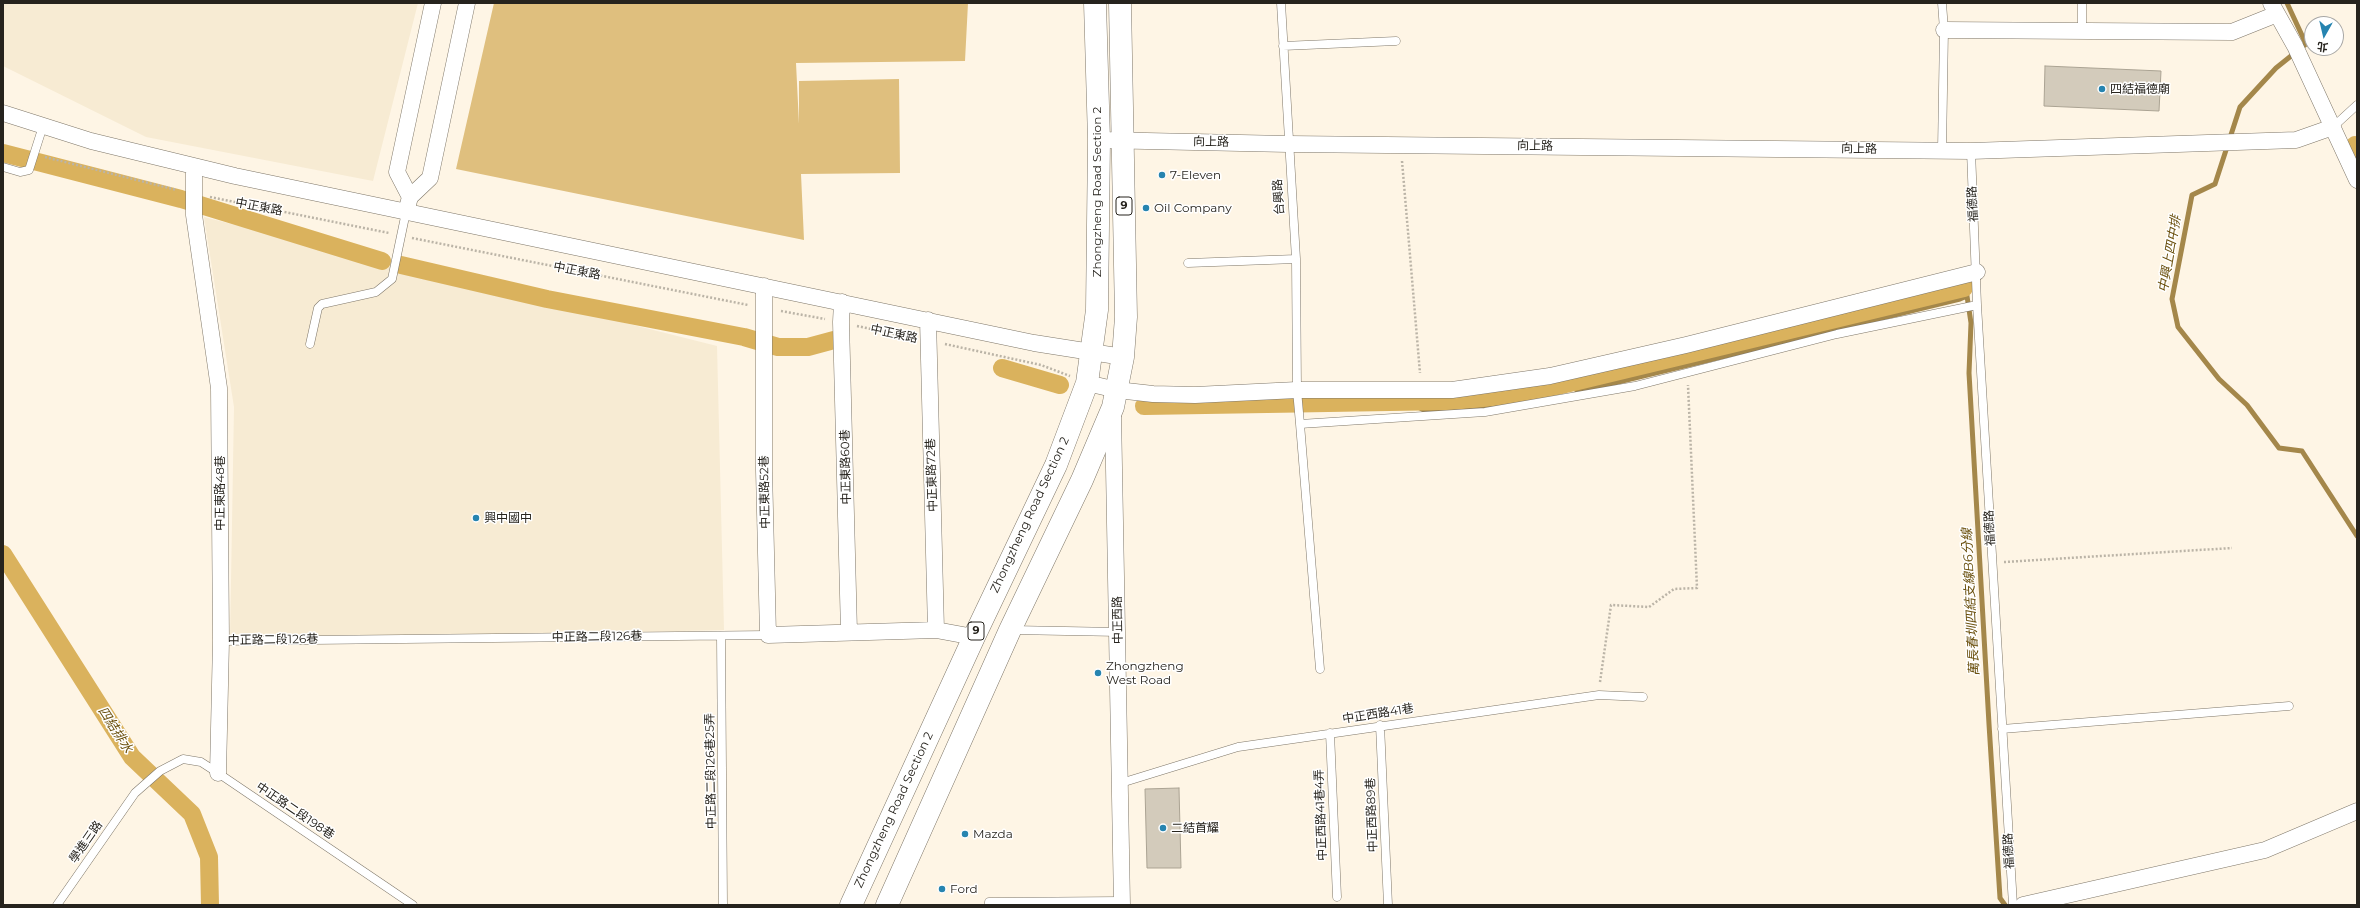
<!DOCTYPE html>
<meta charset="utf-8">
<style>
body{margin:0}
#map{position:relative;width:2360px;height:908px;overflow:hidden;background:#fef5e5;font-family:Montserrat,"Noto Sans TC",sans-serif}
canvas{display:block}
.frame{position:absolute;inset:0;border:4px solid #26231d;pointer-events:none}
.north{position:absolute;left:2304px;top:16px;width:40px;height:40px;box-sizing:border-box;background:#fff;border:1px solid #a8a7a5;border-radius:50%;rotate:188deg;font-size:11px;font-weight:700;line-height:16px;text-align:center;color:#26231d}
.north::after{content:'';display:block;margin:auto;width:14px;height:18px;background:#2684b0;clip-path:polygon(50% 0,100% 100%,50% 72%,0 100%)}
</style>
<div id="map">
<canvas width="2360" height="908"></canvas>
<div class="frame"></div>
<div class="north">北</div>
</div>
<script>
const c = document.querySelector('canvas').getContext('2d');
c.lineJoin = 'round';
function paint(path, color) {
  c.fillStyle = color;
  c.fill(path, 'evenodd');
}
function poly(rows) {
  const path = new Path2D();
  for (const r of rows) {
    path.moveTo(r[0], r[1]);
    for (let i = 2; i < r.length; i += 2) path.lineTo(r[i], r[i + 1]);
  }
  return path;
}
function trace(path, color, width, dash) {
  c.strokeStyle = color;
  c.lineWidth = width;
  c.lineCap = dash ? 'butt' : 'round';
  c.setLineDash(dash || []);
  c.stroke(path);
}
function label(font, color, halo, rows, align = 'center') {
  c.font = font + ' Montserrat,"Noto Sans TC",sans-serif';
  c.lineWidth = 3;
  c.setLineDash([]);
  c.textBaseline = 'middle';
  c.strokeStyle = halo;
  c.fillStyle = color;
  for (const [text, x, y, turn = 0] of rows) {
    c.save();
    c.translate(x, y);
    c.rotate((+turn || 0) * Math.PI / 180);
    c.textAlign = isNaN(turn) ? turn : align;
    if (halo) c.strokeText(text, 0, 0);
    c.fillText(text, 0, 0);
    c.restore();
  }
}
const built = poly([
 [3,3,418,3,373,181,146,137,3,66],
 [204,217,717,346,724,630,230,640,234,407]
]);
const green = poly([
 [494,3,968,3,965,61,796,63,799,124,799,81,899,79,900,173,801,174,804,240,456,169]
]);
const stream = poly([
 [2287,3,2306,44,2276,68,2240,107,2215,184,2192,195,2172,299,2178,327,2219,379,2247,405,2279,448,2302,451,2357,536],
 [1967,296,1971,323,1969,373,1989,724,2000,898,2005,905],
 [1577,392,1960,299,1967,296,1964,288],
 [1308,403,1308,408,1418,407,1424,410,1500,406]
]);
const canal = poly([
 [2355,145,2357,149],
 [3,153,181,199,382,261],
 [401,265,547,299,744,337,778,347,808,347,834,340],
 [1002,368,1060,385],
 [1144,406,1451,401,1524,394,1964,288,1964,283],
 [3,554,132,757,192,814,209,857,210,905]
]);
const building = poly([
 [2045,66,2161,71,2159,111,2044,106,2045,66],
 [1179,788,1181,868,1147,868,1145,789,1179,788]
]);
const path = poly([
 [45,157,177,190],
 [1402,161,1420,373],
 [210,197,389,233],
 [412,238,748,305],
 [781,311,825,319],
 [857,326,913,338],
 [945,344,1041,365,1070,376],
 [2004,562,2232,548],
 [1600,682,1611,605,1649,607,1674,589,1697,588,1688,385]
]);
const service = poly([
 [1281,3,1296,259,1297,390,1300,424],
 [2082,3,2082,31],
 [1283,46,1396,41],
 [2333,127,2357,105],
 [1942,150,1944,30,1942,3],
 [1971,151,1977,305,2013,905],
 [3,167,20,172,29,170,43,126],
 [1188,263,1296,259],
 [310,344,318,308,322,304,376,292,392,279,406,212],
 [1012,630,1119,632],
 [721,636,723,905],
 [221,641,768,635],
 [1320,669,1300,424,1485,412,1635,386,1837,334,1977,305],
 [1380,725,1388,905],
 [2002,729,2289,706],
 [1330,733,1337,897],
 [1121,783,1238,747,1599,695,1643,697],
 [57,905,135,793,160,771,183,759,201,762,218,773,413,905],
 [989,905,989,902,1122,901]
]);
const minor = poly([
 [2271,3,2295,46,2357,180],
 [1944,30,2232,32,2277,14],
 [3,113,91,141,235,176,1034,343,1123,357],
 [1099,140,1288,144,1971,151,2296,140,2333,127],
 [194,167,194,215,219,388,221,641,218,773],
 [410,197,397,172,433,3],
 [406,212,410,197,430,178,467,3],
 [764,286,764,470,768,635,936,630,974,637],
 [842,302,841,322,849,632],
 [928,320,936,630],
 [1087,383,1117,390,1153,394,1195,395,1297,390,1452,390,1550,376,1686,345,1977,272],
 [1113,413,1122,905],
 [2023,905,2265,850,2357,811]
]);
const primary = poly([
 [851,905,974,637,1056,465,1087,383,1097,310,1099,140,1095,3],
 [887,905,1010,630,1082,480,1113,407,1123,357,1126,317,1120,3]
]);
const markers = [
 [2102,89,4,"#2684b0"],
 [1162,175,4,"#2684b0"],
 [1146,208,4,"#2684b0"],
 [476,518,4,"#2684b0"],
 [1098,673,4,"#2684b0"],
 [1163,828,4,"#2684b0"],
 [965,834,4,"#2684b0"],
 [942,889,4,"#2684b0"]
];
const shields = [
 [1124,206,16],
 [976,631,16]
];
const shieldNames = [
 ["9",1124,206],
 ["9",976,631]
];
const poiNames = [
 ["四結福德廟",2110,89],
 ["7-Eleven",1170,175],
 ["Oil Company",1154,208],
 ["興中國中",484,518],
 ["Zhongzheng",1106,666],
 ["West Road",1106,680],
 ["二結首耀",1171,828],
 ["Mazda",973,834],
 ["Ford",950,889]
];
const streetNames = [
 ["向上路",1211,142,1],
 ["向上路",1535,146,1],
 ["向上路",1859,149,1],
 ["Zhongzheng Road Section 2",1097,192,-90],
 ["台興路",1279,197,-94],
 ["福德路",1973,204,-93],
 ["中正東路",259,207,11],
 ["中正東路",577,271,11],
 ["中正東路",894,334,12],
 ["中正東路60巷",846,467,-91],
 ["中正東路72巷",932,475,-92],
 ["中正東路52巷",765,492,-91],
 ["中正東路48巷",220,493,-90],
 ["Zhongzheng Road Section 2",1030,515,-65],
 ["福德路",1990,528,-93],
 ["中正西路",1118,620,-91],
 ["中正路二段126巷",597,637,-1],
 ["中正路二段126巷",273,640,-1],
 ["中正西路41巷",1378,714,-9],
 ["中正路二段126巷25弄",711,771,-91],
 ["Zhongzheng Road Section 2",894,810,-65],
 ["中正路二段198巷",295,811,34],
 ["中正西路41巷4弄",1321,815,-92],
 ["中正西路89巷",1372,815,-92],
 ["學進三路",86,842,-55],
 ["福德路",2009,851,-93]
];
const waterNames = [
 ["中興上四中排",2170,254,-80],
 ["萬長春圳四結支線B6分線",1971,602,-93],
 ["四結排水",115,730,57]
];
paint(built, '#f7ebd3');
paint(green, '#dfbf7e');
trace(stream, '#a4874a', 5);
trace(canal, '#dab25d', 18);
paint(building, '#d3cbbb');
trace(building, '#aba393', 1);
trace(service, '#7f7769', 9);
trace(minor, '#7f7769', 17);
trace(primary, '#7f7769', 23);
trace(path, '#bbb4a7', 2.5, [2, 2]);
trace(service, '#fff', 8);
trace(minor, '#fff', 16);
trace(primary, '#fff', 22);
for (const [x, y, r, color] of markers) {
  const dot = new Path2D();
  dot.arc(x, y, r, 0, 2 * Math.PI);
  c.fillStyle = color;
  c.fill(dot);
  trace(dot, '#fff', 1.5);
}
for (const [x, y, w] of shields) {
  const box = new Path2D();
  box.roundRect(x - w / 2, y - 9, w, 18, 3);
  c.fillStyle = '#fff';
  c.fill(box);
  trace(box, '#26231d', 1);
}
label('bold 11px', '#26231d', null, shieldNames);
label('12px', '#26231d', '#fff', poiNames, 'left');
label('12px', '#26231d', '#fff', streetNames);
label('italic 13px', '#6b500d', '#fff', waterNames);
</script>
